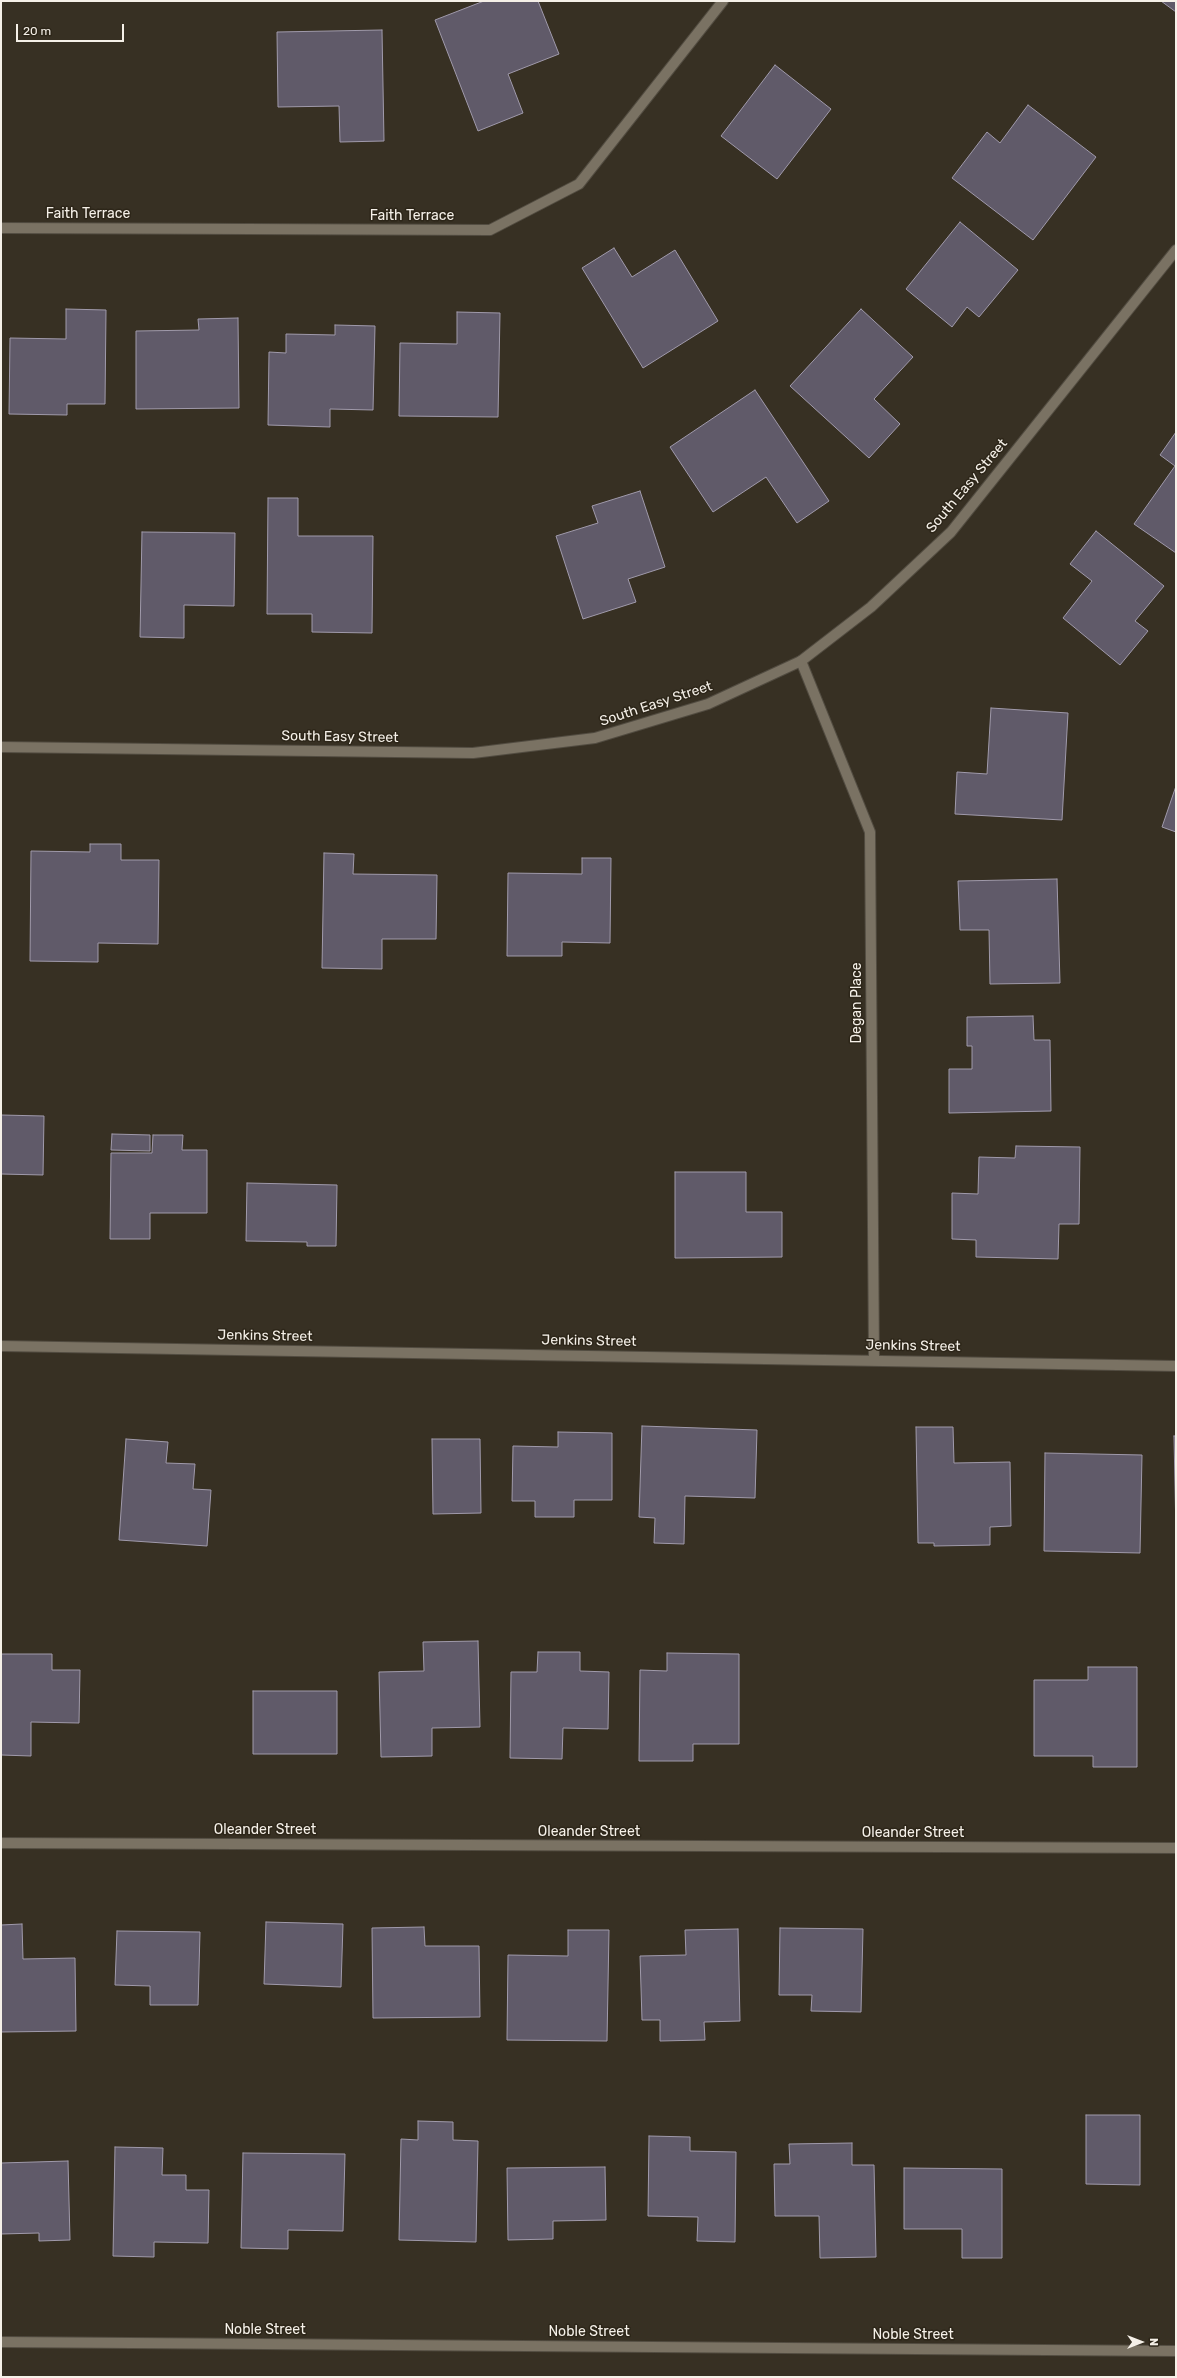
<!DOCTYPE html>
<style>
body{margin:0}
#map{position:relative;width:1177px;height:2378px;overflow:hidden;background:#373023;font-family:Rubik,sans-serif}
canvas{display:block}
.frame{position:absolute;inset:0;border:2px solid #f5f0e8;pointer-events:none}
.north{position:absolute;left:1121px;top:2322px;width:40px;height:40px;-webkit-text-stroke:3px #2d2619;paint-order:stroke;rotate:90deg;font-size:11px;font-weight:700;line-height:16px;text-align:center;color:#f5f0e8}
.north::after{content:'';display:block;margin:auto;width:14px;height:18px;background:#f5f0e8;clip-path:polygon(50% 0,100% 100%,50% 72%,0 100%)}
.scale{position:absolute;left:16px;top:24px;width:108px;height:18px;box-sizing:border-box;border:2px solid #f5f0e8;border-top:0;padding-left:5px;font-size:12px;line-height:14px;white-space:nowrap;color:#f5f0e8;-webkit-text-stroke:3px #2d2619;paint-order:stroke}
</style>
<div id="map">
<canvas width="1177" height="2378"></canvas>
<div class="frame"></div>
<div class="north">N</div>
<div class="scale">20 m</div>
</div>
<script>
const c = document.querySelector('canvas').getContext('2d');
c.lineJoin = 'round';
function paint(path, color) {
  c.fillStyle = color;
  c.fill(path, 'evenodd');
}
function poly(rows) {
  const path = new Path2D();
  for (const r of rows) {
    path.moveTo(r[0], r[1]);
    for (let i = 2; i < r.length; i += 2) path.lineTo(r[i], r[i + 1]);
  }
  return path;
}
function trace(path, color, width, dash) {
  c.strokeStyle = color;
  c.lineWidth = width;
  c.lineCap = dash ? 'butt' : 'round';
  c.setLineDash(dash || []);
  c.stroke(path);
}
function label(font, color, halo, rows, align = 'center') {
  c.font = font + ' Rubik,sans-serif';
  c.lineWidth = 3;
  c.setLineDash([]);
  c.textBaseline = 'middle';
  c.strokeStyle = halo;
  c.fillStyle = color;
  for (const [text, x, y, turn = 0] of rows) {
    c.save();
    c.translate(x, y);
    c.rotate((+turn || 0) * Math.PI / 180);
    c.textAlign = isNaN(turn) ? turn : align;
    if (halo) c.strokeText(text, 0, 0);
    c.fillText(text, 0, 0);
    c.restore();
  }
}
const building = poly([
 [484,1,538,1,559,54,508,74,523,113,478,131,435,20,484,1],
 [1161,1,1176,1,1176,12,1161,1],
 [382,30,384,141,340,142,339,106,278,107,277,32,382,30],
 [775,65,831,109,777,179,721,136,775,65],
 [1028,105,1096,157,1033,240,952,178,987,132,1000,143,1028,105],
 [960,222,1018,270,979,317,967,307,952,327,906,289,960,222],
 [614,248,632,277,675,250,718,321,643,368,582,268,614,248],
 [66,309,106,310,105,404,67,404,67,415,9,414,10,338,66,339,66,309],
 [861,309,913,357,874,399,900,424,869,458,790,386,861,309],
 [457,312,500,313,498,417,399,416,400,343,457,344,457,312],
 [238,318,239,408,136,409,136,331,199,330,198,319,238,318],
 [335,325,375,326,373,410,330,409,330,427,268,425,269,352,286,353,286,334,335,335,335,325],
 [755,390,829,501,797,523,766,477,713,512,670,447,755,390],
 [1176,432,1176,553,1134,524,1175,466,1160,455,1176,432],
 [640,491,665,567,628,579,636,602,583,619,556,536,598,523,592,506,640,491],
 [268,498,298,498,298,536,373,536,372,633,312,632,312,614,267,614,268,498],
 [1096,531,1164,586,1135,621,1148,631,1120,665,1063,618,1092,581,1070,564,1096,531],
 [142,532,235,533,234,606,184,605,184,638,140,637,142,532],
 [991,708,1068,713,1062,820,955,814,957,772,987,774,991,708],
 [1176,786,1176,832,1162,827,1176,786],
 [90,844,121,844,121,860,159,860,158,944,98,943,98,962,30,961,31,851,90,852,90,844],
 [324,853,354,854,353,874,437,875,436,939,382,939,382,969,322,968,324,853],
 [582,858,611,858,610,943,562,942,562,956,507,956,508,873,582,874,582,858],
 [1057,879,1060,983,990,984,989,930,960,930,958,881,1057,879],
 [1033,1016,1034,1040,1050,1040,1051,1111,949,1113,949,1069,972,1069,972,1046,967,1046,967,1017,1033,1016],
 [1,1115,44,1116,43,1175,1,1174,1,1115],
 [112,1134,150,1135,150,1151,111,1150,112,1134],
 [153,1135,183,1135,182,1150,207,1150,207,1213,150,1213,150,1239,110,1239,111,1153,152,1153,153,1135],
 [1016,1146,1080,1147,1079,1224,1059,1224,1058,1259,976,1257,976,1240,952,1239,952,1193,978,1194,979,1157,1015,1158,1016,1146],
 [675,1172,746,1172,746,1212,782,1212,782,1257,675,1258,675,1172],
 [247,1183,337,1185,336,1246,307,1246,307,1242,246,1241,247,1183],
 [642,1426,757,1430,755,1498,685,1496,684,1544,654,1543,655,1518,639,1517,642,1426],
 [916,1427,953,1427,954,1463,1010,1462,1011,1526,990,1527,990,1545,934,1546,934,1543,918,1543,916,1427],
 [558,1432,612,1433,612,1500,574,1500,574,1517,535,1517,535,1501,512,1501,513,1446,558,1447,558,1432],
 [1174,1436,1176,1436,1176,1535,1174,1436],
 [126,1439,168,1442,166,1463,195,1464,193,1489,211,1490,207,1546,119,1540,126,1439],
 [432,1439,480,1439,481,1513,433,1514,432,1439],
 [1045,1453,1142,1455,1140,1553,1044,1551,1045,1453],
 [478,1641,480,1727,432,1728,432,1756,381,1757,379,1672,424,1671,423,1642,478,1641],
 [538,1652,580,1652,580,1671,609,1672,608,1729,563,1728,562,1759,510,1758,511,1672,537,1672,538,1652],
 [667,1653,739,1654,739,1744,693,1744,693,1761,639,1761,640,1670,667,1671,667,1653],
 [1,1654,52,1654,52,1670,80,1670,79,1723,31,1722,31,1756,1,1755,1,1654],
 [1088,1667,1137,1667,1137,1767,1093,1767,1093,1756,1034,1756,1034,1680,1088,1680,1088,1667],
 [253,1691,337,1691,337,1754,253,1754,253,1691],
 [266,1922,343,1924,341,1987,264,1984,266,1922],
 [22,1924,23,1959,75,1958,76,2031,1,2032,1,1925,22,1924],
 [424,1927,425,1946,479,1946,480,2017,373,2018,372,1928,424,1927],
 [780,1928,863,1929,861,2012,811,2011,812,1995,779,1995,780,1928],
 [738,1929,740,2021,704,2022,705,2040,660,2041,660,2020,642,2020,640,1956,686,1955,685,1930,738,1929],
 [568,1930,609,1930,607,2041,507,2040,508,1955,568,1956,568,1930],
 [117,1931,200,1932,198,2005,150,2005,150,1986,115,1985,117,1931],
 [1086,2115,1140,2115,1140,2185,1086,2184,1086,2115],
 [418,2121,453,2122,453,2140,478,2141,476,2242,399,2240,401,2139,418,2140,418,2121],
 [649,2136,690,2137,690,2151,736,2152,735,2242,697,2241,698,2217,648,2216,649,2136],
 [852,2143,852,2165,874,2165,876,2257,820,2258,819,2216,775,2216,774,2164,790,2164,789,2144,852,2143],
 [115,2147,163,2148,162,2175,186,2175,186,2190,209,2190,208,2243,154,2242,154,2257,113,2256,115,2147],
 [243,2153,345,2154,343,2231,288,2230,288,2249,241,2248,243,2153],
 [68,2161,70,2240,39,2241,39,2233,1,2234,1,2163,68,2161],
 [605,2167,606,2220,553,2221,553,2239,508,2240,507,2168,605,2167],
 [904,2168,1002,2169,1002,2258,962,2258,962,2229,904,2229,904,2168]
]);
const street = poly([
 [1,228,490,230,579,184,723,1],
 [801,661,870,832,874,1359],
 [1,1346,1176,1366],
 [1,1843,1176,1848],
 [1,2342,1176,2351]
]);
const secondary = poly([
 [1,747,473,753,595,738,708,704,801,661,871,607,951,532,1176,250]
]);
const streetNames = [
 ["Faith Terrace",88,214],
 ["Faith Terrace",412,216],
 ["South Easy Street",967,486,-50],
 ["South Easy Street",656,704,-18],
 ["South Easy Street",340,737,1],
 ["Degan Place",857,1003,-90],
 ["Jenkins Street",265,1336,1],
 ["Jenkins Street",589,1341,1],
 ["Jenkins Street",913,1346,1],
 ["Oleander Street",265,1830],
 ["Oleander Street",589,1832],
 ["Oleander Street",913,1833],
 ["Noble Street",265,2330],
 ["Noble Street",589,2332],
 ["Noble Street",913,2335]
];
paint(building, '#605a69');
trace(building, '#a09aab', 1);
trace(street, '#524c41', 12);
trace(secondary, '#524c41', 12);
trace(street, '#7a7263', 10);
trace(secondary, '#7a7263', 10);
label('14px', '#f5f0e8', '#2d2619', streetNames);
</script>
